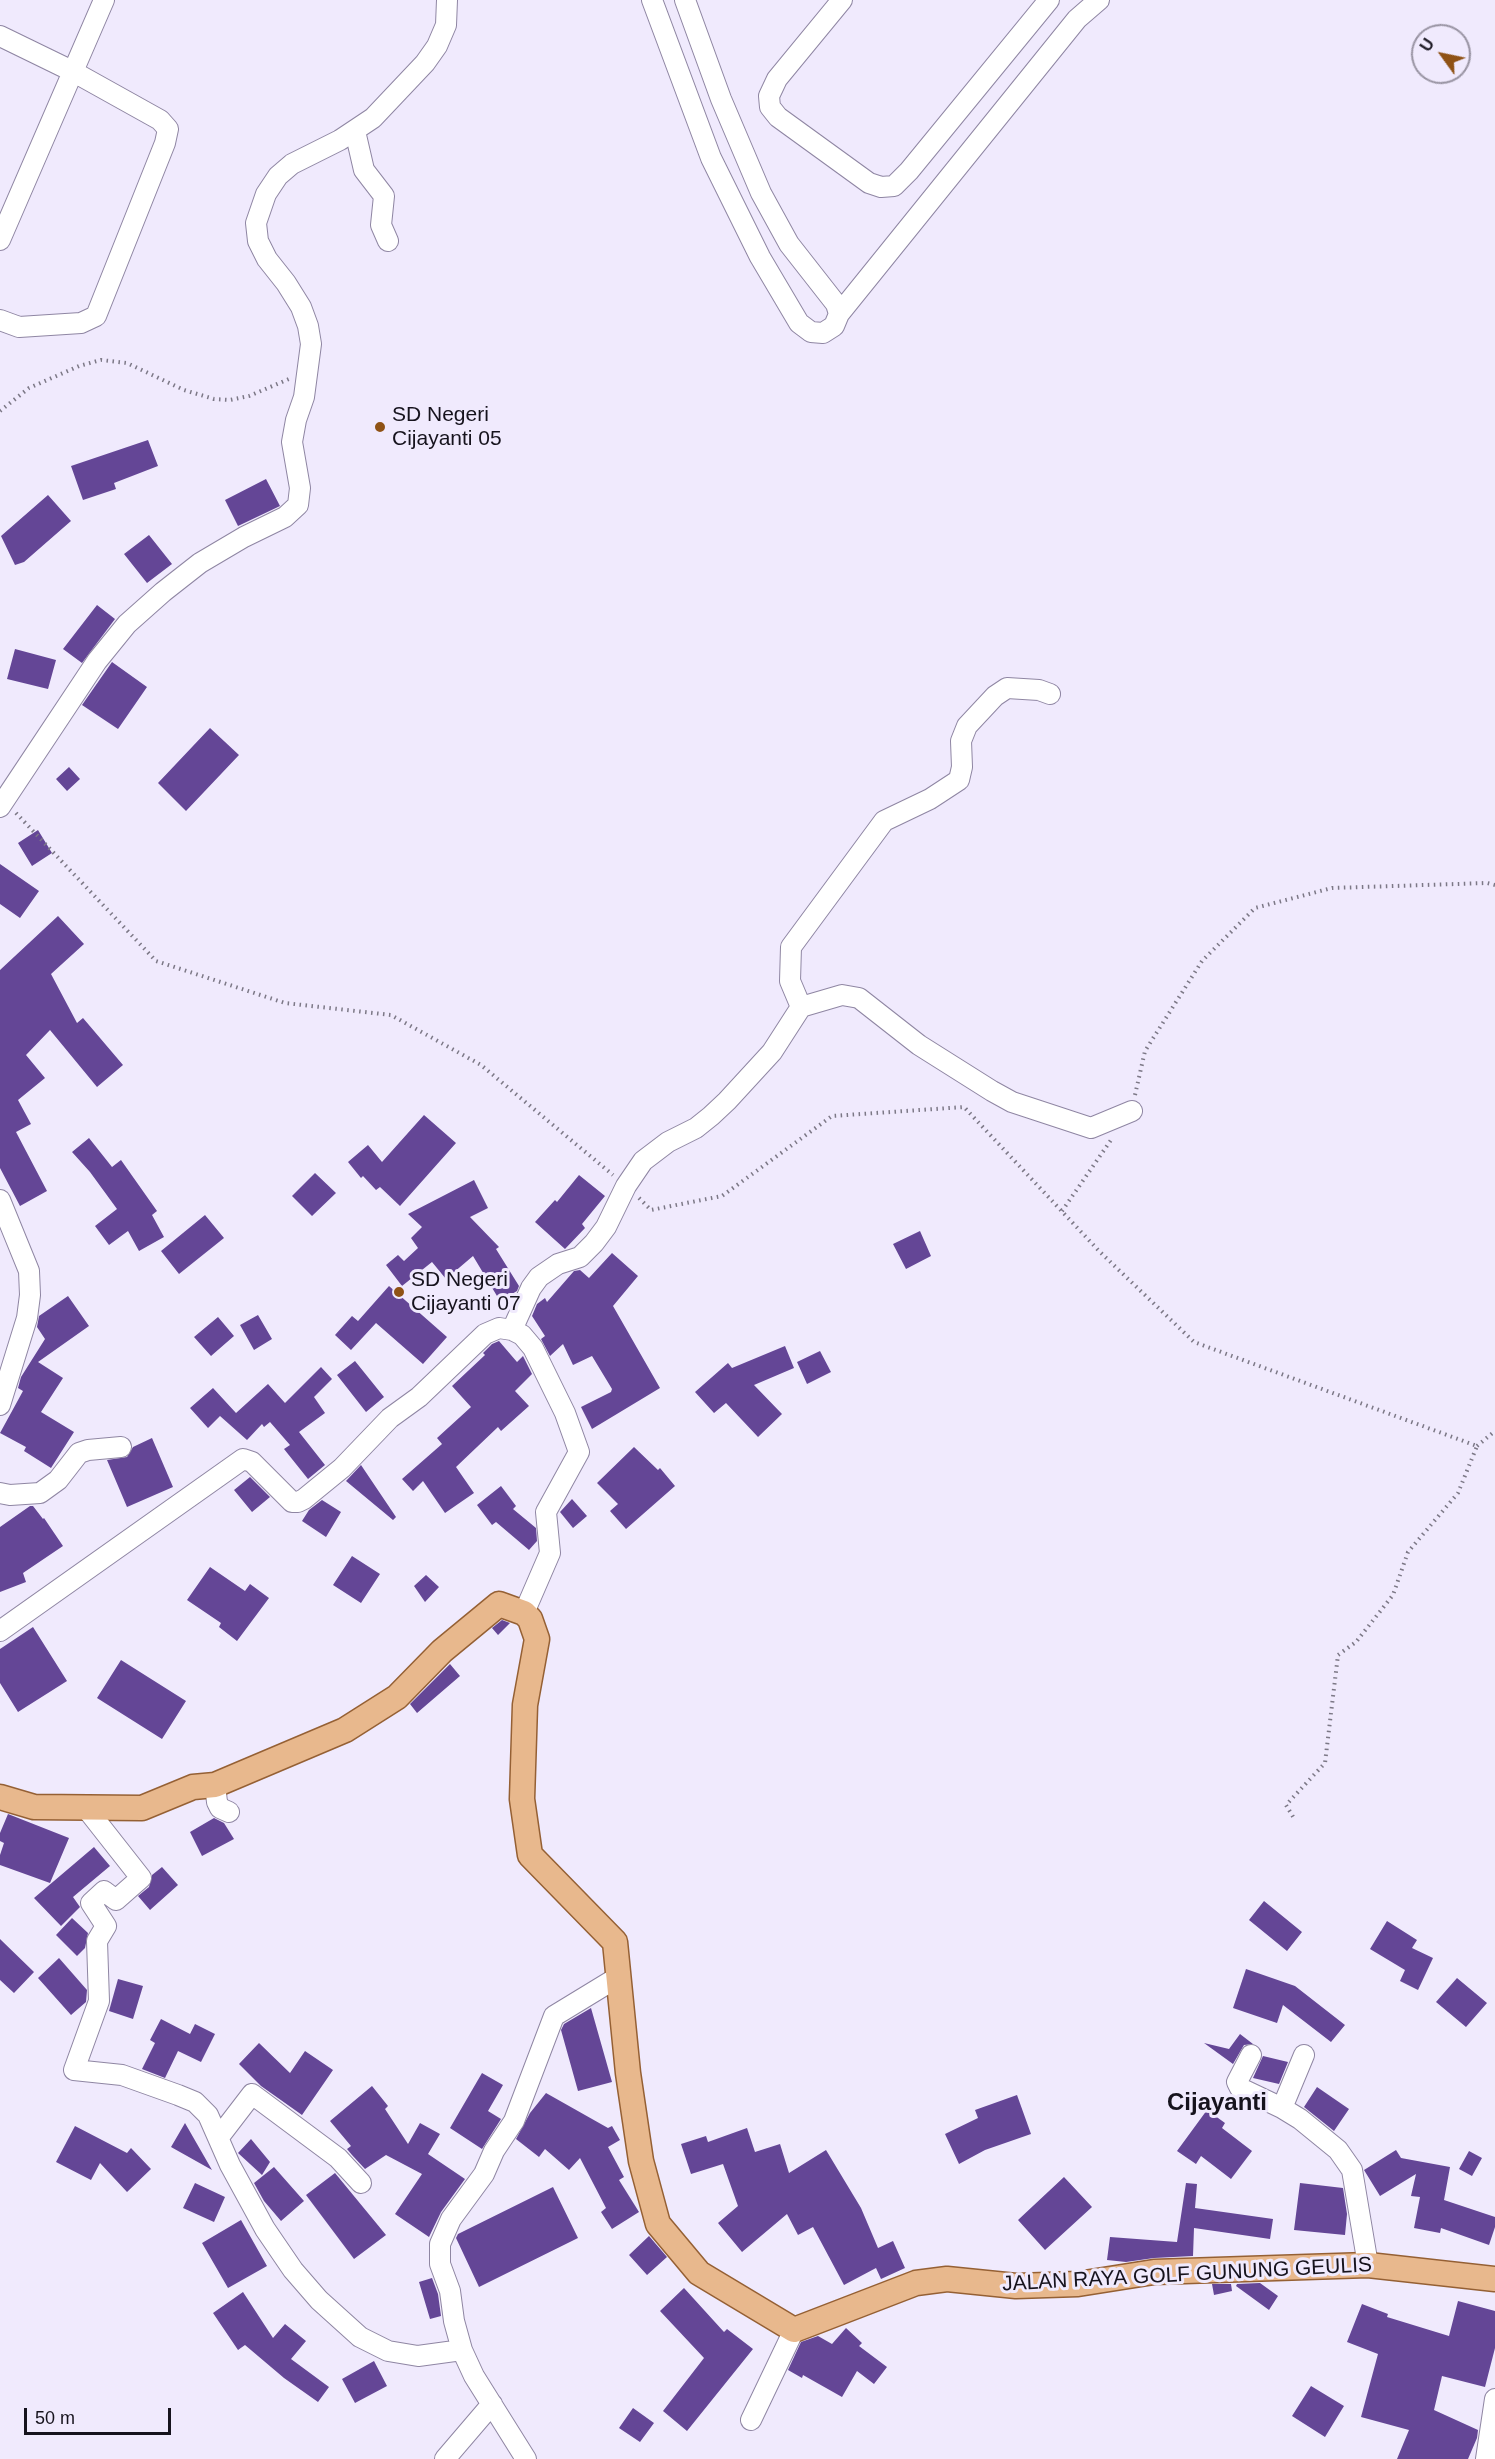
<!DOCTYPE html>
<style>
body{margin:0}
#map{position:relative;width:1495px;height:2459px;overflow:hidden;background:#f0eafd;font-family:Arial,sans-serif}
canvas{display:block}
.north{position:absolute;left:1411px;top:24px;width:60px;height:60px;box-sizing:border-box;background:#f0eafd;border:2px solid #9994a3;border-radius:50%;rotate:303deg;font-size:16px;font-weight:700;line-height:24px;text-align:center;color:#16131d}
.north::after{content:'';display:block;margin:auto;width:21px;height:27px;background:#8f5215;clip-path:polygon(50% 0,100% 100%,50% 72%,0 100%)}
.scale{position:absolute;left:24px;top:2408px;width:147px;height:27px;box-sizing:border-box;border:3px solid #16131d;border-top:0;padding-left:8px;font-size:18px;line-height:21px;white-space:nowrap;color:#16131d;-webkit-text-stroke:4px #f0eafd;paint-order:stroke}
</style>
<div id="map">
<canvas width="1495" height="2459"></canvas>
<div class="north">U</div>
<div class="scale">50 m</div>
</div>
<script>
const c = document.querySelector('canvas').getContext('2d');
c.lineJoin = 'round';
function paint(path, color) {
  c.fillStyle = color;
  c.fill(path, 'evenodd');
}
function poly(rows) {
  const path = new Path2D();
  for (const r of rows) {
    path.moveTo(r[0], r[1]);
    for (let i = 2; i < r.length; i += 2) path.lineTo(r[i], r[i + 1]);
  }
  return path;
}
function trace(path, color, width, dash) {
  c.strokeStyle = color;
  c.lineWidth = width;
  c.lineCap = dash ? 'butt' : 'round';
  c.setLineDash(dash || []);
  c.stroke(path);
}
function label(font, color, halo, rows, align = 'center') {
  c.font = font + ' Arial,sans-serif';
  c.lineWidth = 6;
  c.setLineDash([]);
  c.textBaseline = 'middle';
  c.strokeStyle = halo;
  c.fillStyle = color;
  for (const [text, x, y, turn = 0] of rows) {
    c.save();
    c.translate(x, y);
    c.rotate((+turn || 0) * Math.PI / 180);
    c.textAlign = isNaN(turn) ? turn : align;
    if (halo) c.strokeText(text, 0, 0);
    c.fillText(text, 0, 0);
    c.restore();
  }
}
const building = poly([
 [148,440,158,466,114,483,116,489,83,500,71,466],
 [266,479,280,506,238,526,225,500],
 [48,495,71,521,24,562,15,565,1,536],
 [149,535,172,564,147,583,124,554],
 [97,605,115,619,82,663,63,649],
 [15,649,56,660,48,689,7,679],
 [112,662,147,687,118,729,82,705],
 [210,728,239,755,186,811,158,783],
 [69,767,80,779,67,791,56,779],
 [38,830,52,853,32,866,18,843],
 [0,864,39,891,20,918,0,904],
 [58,916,84,944,51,974,77,1023,83,1018,123,1065,97,1087,50,1030,26,1055,45,1078,18,1100,31,1124,16,1132,47,1191,20,1206,0,1168,0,970],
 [424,1115,456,1143,400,1206,380,1187,376,1190,363,1176,361,1178,348,1162,368,1145,382,1162],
 [89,1138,112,1167,121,1160,157,1211,152,1215,164,1237,139,1251,128,1231,109,1245,95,1226,117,1209,90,1172,72,1152],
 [315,1173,336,1193,312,1216,292,1196],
 [579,1175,605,1196,582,1224,585,1228,565,1249,535,1222,555,1200,557,1202],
 [474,1180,488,1208,470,1217,499,1247,496,1249,519,1286,517,1291,500,1301,473,1256,446,1279,432,1262,402,1286,386,1265,398,1255,404,1261,418,1248,411,1238,422,1227,408,1214],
 [205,1215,224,1238,179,1274,161,1251],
 [920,1231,931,1256,906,1269,893,1244],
 [612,1253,638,1276,613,1306,660,1388,592,1429,581,1407,611,1392,612,1389,592,1356,573,1365,563,1344,550,1356,541,1339,545,1336,532,1316,537,1304,545,1298,547,1302,574,1271,580,1270,589,1278],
 [389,1286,447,1337,423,1364,376,1323,351,1350,335,1335,352,1316,358,1321],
 [68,1296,89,1326,38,1362,63,1378,41,1412,74,1432,51,1468,24,1451,26,1447,0,1433,23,1391,18,1388,21,1377,45,1339,37,1327,39,1316],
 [258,1315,272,1339,254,1350,240,1325],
 [218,1317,234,1336,211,1356,194,1337],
 [499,1341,517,1362,523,1356,532,1374,515,1391,529,1406,501,1431,498,1427,456,1467,474,1493,445,1513,423,1481,413,1491,402,1479,442,1444,437,1438,471,1407,452,1386,485,1355,483,1353,492,1344],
 [785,1346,794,1368,754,1385,782,1414,758,1437,726,1403,714,1413,695,1392,728,1363,732,1368],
 [820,1351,831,1372,807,1384,797,1362],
 [355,1361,384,1397,366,1412,337,1375],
 [321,1367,332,1379,314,1397,325,1413,299,1432,325,1465,308,1479,284,1449,290,1445,270,1422,264,1427,262,1424,247,1440,220,1416,208,1428,190,1408,213,1388,236,1413,268,1384,285,1403],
 [152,1438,173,1487,127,1507,107,1460,127,1457,133,1447],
 [634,1447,658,1470,660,1468,675,1486,626,1529,610,1511,618,1504,597,1483],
 [361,1465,396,1517,393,1520,346,1481],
 [250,1477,270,1497,252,1512,234,1490],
 [501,1486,516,1506,513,1509,536,1528,537,1541,529,1550,496,1522,492,1525,477,1505],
 [572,1499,587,1516,573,1528,560,1512],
 [322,1500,341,1512,326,1537,302,1521,309,1510],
 [30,1506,33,1506,43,1519,44,1518,63,1546,23,1573,26,1582,0,1592,0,1527],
 [352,1556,380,1574,361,1603,333,1585],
 [210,1567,245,1591,250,1584,269,1598,237,1641,219,1627,221,1623,187,1600],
 [426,1575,439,1587,425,1602,414,1586],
 [502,1620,510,1623,498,1635,492,1628],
 [33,1627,67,1681,18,1712,0,1683,0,1649],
 [121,1660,186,1701,162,1739,97,1698],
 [450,1664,460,1676,417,1713,410,1704],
 [8,1814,69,1838,50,1883,0,1865,0,1855,4,1843,0,1841,0,1833],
 [214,1818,224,1823,234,1839,202,1856,190,1832],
 [94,1847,110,1866,73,1897,80,1907,61,1926,34,1898],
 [162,1867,178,1885,150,1910,138,1896,149,1887,152,1875],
 [1264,1901,1302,1932,1287,1951,1249,1920],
 [72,1918,88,1933,85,1948,77,1956,56,1935],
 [1387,1921,1417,1940,1412,1948,1433,1958,1418,1990,1400,1981,1405,1970,1370,1949],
 [0,1939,34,1972,14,1993,0,1980],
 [59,1958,87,1990,86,2002,71,2015,38,1978],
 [1246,1969,1295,1986,1345,2025,1331,2042,1283,2005,1277,2023,1233,2008],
 [1457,1978,1487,2003,1466,2027,1436,2002],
 [118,1979,143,1986,133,2019,109,2011],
 [591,2008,612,2082,578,2091,561,2030,564,2024],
 [161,2019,190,2034,195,2024,215,2034,201,2062,178,2051,165,2078,142,2069,155,2043,150,2040],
 [1240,2034,1253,2044,1244,2045,1233,2064,1204,2043,1229,2049],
 [259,2043,290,2073,305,2051,333,2070,302,2115,261,2086,239,2064],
 [1263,2056,1288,2062,1279,2084,1253,2078],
 [482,2073,503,2085,488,2111,501,2119,482,2149,450,2128],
 [372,2086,388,2106,385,2109,408,2144,420,2123,440,2134,428,2154,465,2179,441,2212,429,2237,395,2214,422,2174,386,2155,365,2169,352,2155,347,2149,351,2146,330,2121],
 [1317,2087,1349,2109,1334,2131,1304,2107],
 [546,2093,608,2128,612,2126,620,2140,608,2147,624,2177,619,2180,639,2212,612,2229,601,2212,606,2208,580,2158,569,2170,545,2149,539,2157,516,2139,530,2113],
 [1017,2095,1031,2134,985,2150,959,2164,945,2134,978,2118,975,2110],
 [1207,2110,1225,2123,1222,2128,1252,2151,1231,2179,1201,2156,1196,2164,1177,2151],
 [185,2123,212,2170,171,2147],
 [75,2126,127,2153,131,2148,151,2169,127,2192,100,2163,91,2180,56,2162],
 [747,2128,755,2152,780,2144,789,2173,826,2150,861,2208,878,2248,893,2241,905,2268,881,2279,876,2268,844,2285,813,2227,798,2235,787,2214,742,2252,718,2223,738,2206,723,2164,691,2174,681,2144,706,2136,708,2142],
 [251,2139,270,2162,262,2175,238,2153],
 [1396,2150,1401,2158,1450,2167,1444,2200,1495,2217,1495,2227,1489,2245,1441,2228,1440,2233,1414,2228,1420,2197,1411,2196,1416,2174,1380,2196,1364,2170],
 [1469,2151,1482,2158,1472,2176,1459,2169],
 [274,2167,304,2201,281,2221,264,2201,254,2183],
 [335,2173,386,2235,354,2259,306,2195],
 [1064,2177,1092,2207,1045,2250,1018,2220],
 [195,2183,225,2197,214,2222,183,2208],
 [1186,2183,1197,2184,1195,2208,1273,2219,1270,2239,1194,2228,1193,2256,1154,2258,1126,2262,1107,2260,1110,2237,1177,2242],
 [1300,2183,1343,2188,1347,2214,1345,2235,1294,2230],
 [553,2187,578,2238,479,2287,456,2238,458,2234],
 [241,2220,267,2266,228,2288,202,2243],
 [649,2236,667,2257,647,2275,629,2255],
 [432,2278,438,2294,441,2316,430,2319,419,2282],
 [1260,2283,1278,2296,1269,2310,1236,2286,1237,2284],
 [1212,2284,1231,2284,1232,2291,1214,2295],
 [684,2288,724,2332,727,2329,753,2349,687,2431,663,2411,704,2358,660,2311],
 [243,2292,273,2338,285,2324,306,2341,291,2359,329,2387,318,2402,284,2378,245,2345,238,2350,213,2313],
 [1458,2301,1495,2311,1495,2348,1485,2387,1442,2376,1434,2410,1478,2430,1477,2438,1468,2459,1397,2459,1409,2430,1361,2417,1378,2354,1347,2342,1362,2304,1388,2314,1387,2317,1449,2336],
 [846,2328,862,2343,859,2346,887,2367,874,2384,857,2371,842,2397,803,2375,802,2378,788,2370,801,2342,818,2336,832,2344],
 [374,2361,387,2386,355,2403,342,2379],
 [1311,2386,1344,2406,1325,2437,1292,2416],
 [633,2408,654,2423,640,2442,619,2428]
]);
const path = poly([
 [0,411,29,388,79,366,101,360,127,363,184,390,214,399,230,400,249,396,289,379],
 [16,813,156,961,285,1003,391,1015,481,1065,613,1175],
 [1135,1095,1145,1051,1202,961,1255,908,1332,888,1487,883,1495,885],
 [639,1198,651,1210,722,1196,832,1116,964,1107,1100,1252,1194,1342,1477,1446,1458,1493,1408,1552,1393,1595,1356,1642,1338,1655,1325,1763,1286,1805,1295,1820],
 [1062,1211,1111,1140],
 [1477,1446,1495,1431]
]);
const minor = poly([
 [652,0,711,158,760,257,799,323,811,332,823,333,834,326,839,314,836,304,789,244,761,193,721,99,685,0],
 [842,0,777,79,769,96,770,107,778,117,869,183,881,187,894,186,909,171,1049,0],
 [0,36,72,71,160,120,168,129,165,143,96,316,81,323,19,327,0,320],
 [355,131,364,170,384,196,381,225,388,241],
 [0,240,104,0],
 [839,314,1077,19,1099,0],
 [0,807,97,661,127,624,163,592,200,563,244,537,285,517,298,505,300,488,292,442,296,420,304,397,311,344,308,326,301,307,286,283,267,259,258,241,256,223,266,194,278,176,292,164,340,140,373,118,425,63,437,46,446,25,447,0],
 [801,1007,842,995,859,998,919,1045,992,1091,1012,1102,1091,1128,1132,1111],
 [0,1200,29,1271,30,1295,27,1318,0,1405],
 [512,1330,531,1288,539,1277,558,1264,580,1257,594,1243,606,1227,626,1186,643,1161,668,1142,696,1128,711,1116,727,1101,772,1052,801,1007,790,981,791,947,884,821,930,799,959,780,962,767,961,741,967,726,995,696,1007,688,1039,690,1050,694],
 [0,1493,10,1495,40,1493,58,1480,79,1453,88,1450,121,1447],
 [0,1631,243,1459,252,1462,292,1502,298,1502,304,1499,342,1468,390,1418,419,1397,485,1334,499,1328,512,1330,522,1335,533,1348,565,1413,579,1452,546,1512,550,1553,524,1613],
 [215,1785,217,1802,220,1808,229,1812],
 [86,1808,141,1878,116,1900,104,1891,91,1903,106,1926,97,1941,99,2001,74,2070,122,2075,178,2095,195,2102,208,2115,230,2165,265,2229,293,2270,319,2300,360,2337,388,2351,418,2356,462,2350],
 [1251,2055,1237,2082,1240,2088,1282,2108,1300,2119,1338,2150,1352,2170,1368,2265],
 [1282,2108,1304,2055],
 [219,2137,252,2094,338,2158,361,2183],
 [751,2420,794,2330],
 [445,2459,492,2404],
 [526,2459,474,2376,462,2350,454,2321,450,2291,440,2264,440,2244,451,2219,484,2174,494,2151,514,2121,554,2016,618,1977],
 [1486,2459,1495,2399]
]);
const major = poly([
 [0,1797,34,1807,142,1808,193,1787,215,1785,345,1730,397,1697,442,1651,499,1604,524,1613,530,1619,537,1639,525,1705,522,1799,530,1855,615,1942,628,2073,641,2161,658,2224,699,2273,794,2330,916,2283,947,2279,1016,2286,1078,2284,1154,2272,1368,2265,1495,2279]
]);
const markers = [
 [380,427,6,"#8f5215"],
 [399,1292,6,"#8f5215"]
];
const poiNames = [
 ["SD Negeri",392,415],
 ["Cijayanti 05",392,439],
 ["SD Negeri",411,1280],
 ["Cijayanti 07",411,1304]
];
const streetNames = [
 ["JALAN RAYA GOLF GUNUNG GEULIS",1187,2275,-3]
];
const quarterNames = [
 ["Cijayanti",1217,2103]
];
paint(building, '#644696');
trace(minor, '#8f86a3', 22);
trace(major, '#956034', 27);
trace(path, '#7c7886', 4, [1.5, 4.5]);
trace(minor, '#fff', 20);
trace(major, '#e8b88d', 24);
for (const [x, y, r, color] of markers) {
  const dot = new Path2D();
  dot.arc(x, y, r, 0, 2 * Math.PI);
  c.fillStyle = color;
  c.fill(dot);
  trace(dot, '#f0eafd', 2);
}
label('21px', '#16131d', '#f0eafd', poiNames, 'left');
label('21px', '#16131d', '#f0eafd', streetNames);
label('bold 24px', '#16131d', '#f0eafd', quarterNames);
</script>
